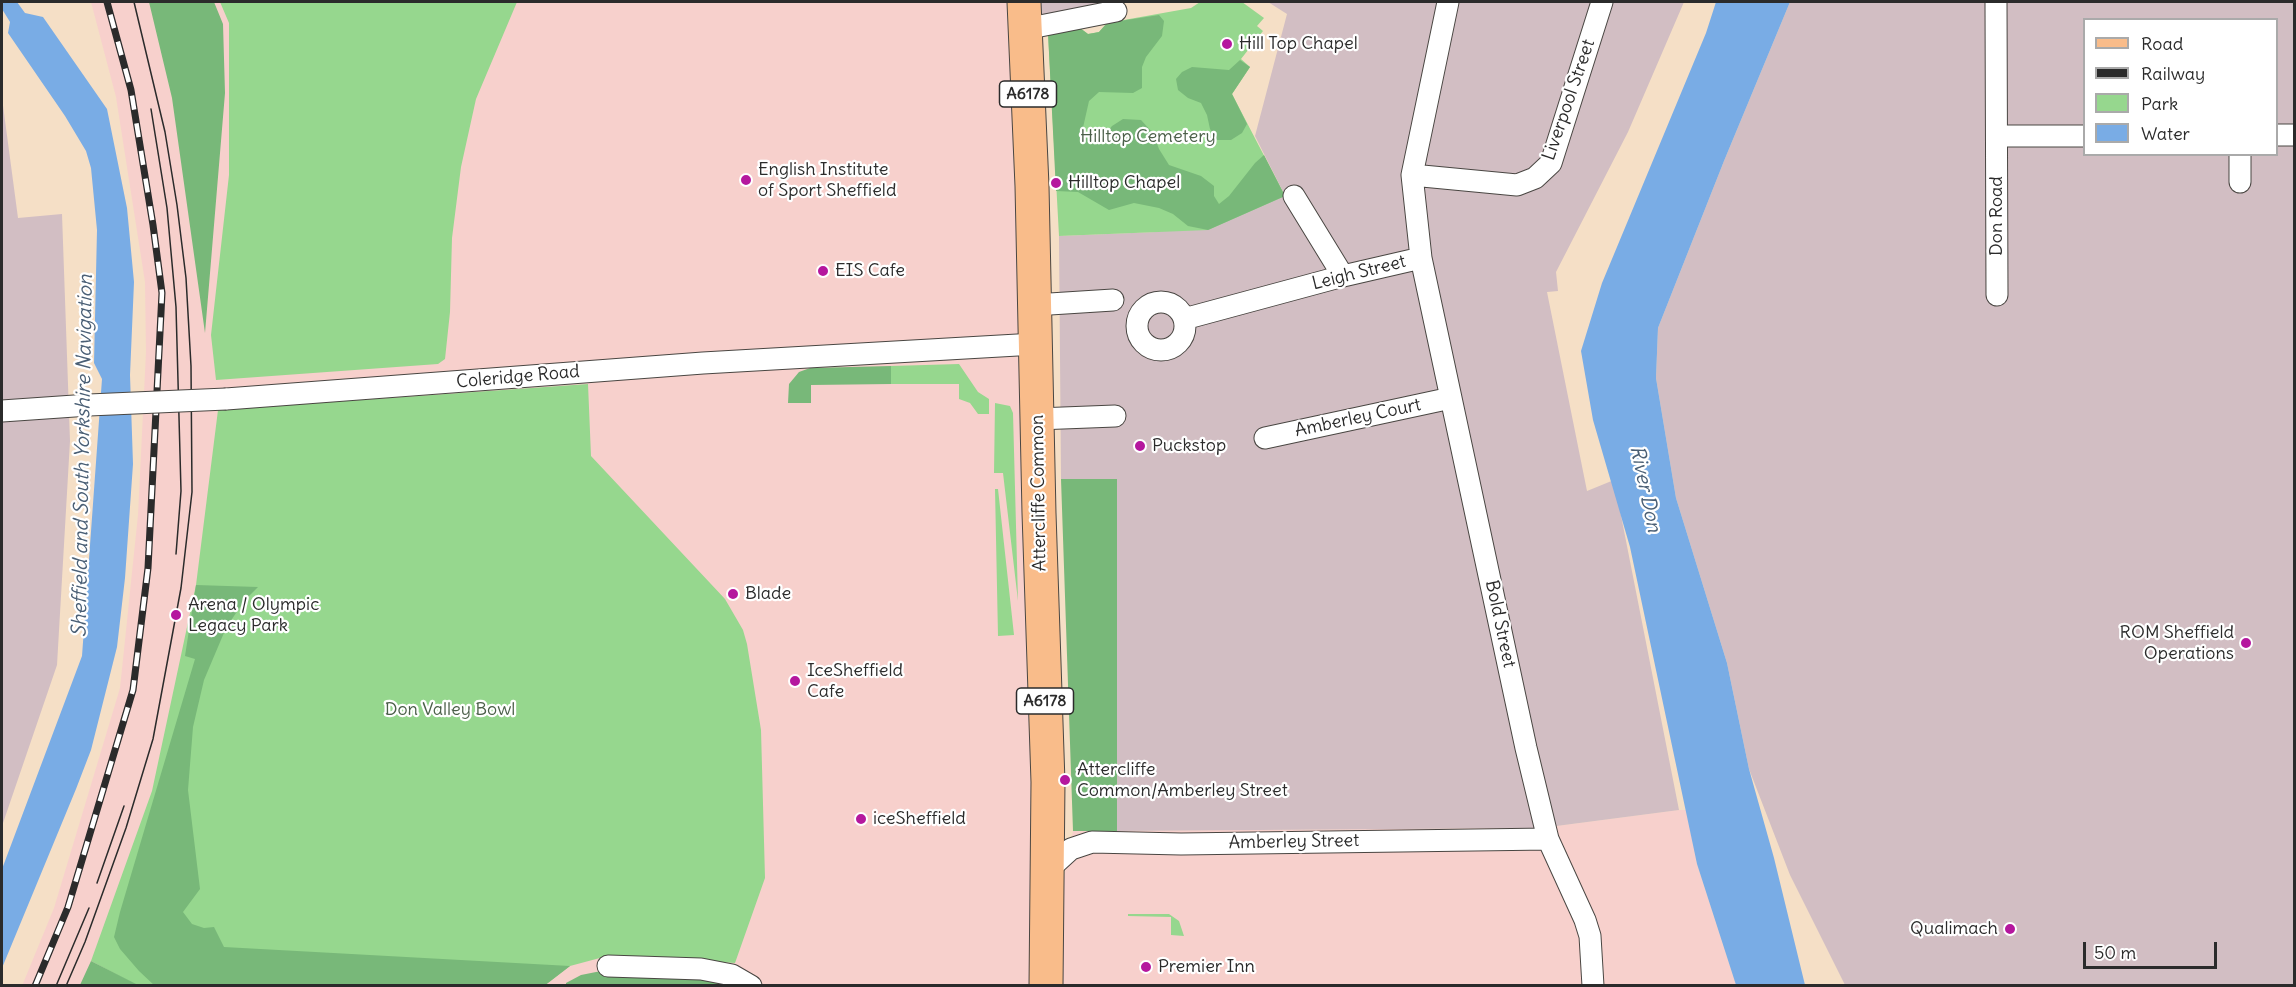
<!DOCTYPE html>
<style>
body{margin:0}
#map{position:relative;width:2296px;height:987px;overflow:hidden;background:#f5dfc6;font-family:Delius,sans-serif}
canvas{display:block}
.frame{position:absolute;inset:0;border:3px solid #2b2b2b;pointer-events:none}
.legend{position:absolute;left:2083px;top:18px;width:195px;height:138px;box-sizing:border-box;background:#fff;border:2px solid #aaa;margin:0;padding:8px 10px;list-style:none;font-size:18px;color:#2b2b2b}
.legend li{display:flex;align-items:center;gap:12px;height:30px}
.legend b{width:30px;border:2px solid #aaa}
.scale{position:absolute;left:2083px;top:942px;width:134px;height:27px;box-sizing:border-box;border:3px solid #2b2b2b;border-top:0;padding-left:8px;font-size:18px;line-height:21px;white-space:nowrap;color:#2b2b2b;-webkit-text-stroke:4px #fff;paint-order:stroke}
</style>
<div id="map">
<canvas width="2296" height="987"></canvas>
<div class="frame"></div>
<ul class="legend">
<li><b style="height:8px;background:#f9bc8a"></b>Road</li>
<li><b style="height:8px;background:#2b2b2b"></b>Railway</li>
<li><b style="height:16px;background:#96d78e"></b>Park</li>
<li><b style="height:16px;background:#79ace5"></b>Water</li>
</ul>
<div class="scale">50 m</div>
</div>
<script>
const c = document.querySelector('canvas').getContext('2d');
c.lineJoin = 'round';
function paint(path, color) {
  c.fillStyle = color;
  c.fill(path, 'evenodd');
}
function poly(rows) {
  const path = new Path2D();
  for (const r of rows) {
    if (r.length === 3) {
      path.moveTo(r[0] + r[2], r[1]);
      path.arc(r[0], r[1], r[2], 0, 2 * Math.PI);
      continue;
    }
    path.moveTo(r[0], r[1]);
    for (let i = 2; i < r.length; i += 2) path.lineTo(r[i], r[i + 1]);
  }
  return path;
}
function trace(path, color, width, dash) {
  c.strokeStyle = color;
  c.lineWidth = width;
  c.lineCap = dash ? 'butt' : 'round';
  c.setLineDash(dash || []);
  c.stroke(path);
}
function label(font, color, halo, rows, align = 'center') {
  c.font = font + ' Delius,sans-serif';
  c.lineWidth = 4.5;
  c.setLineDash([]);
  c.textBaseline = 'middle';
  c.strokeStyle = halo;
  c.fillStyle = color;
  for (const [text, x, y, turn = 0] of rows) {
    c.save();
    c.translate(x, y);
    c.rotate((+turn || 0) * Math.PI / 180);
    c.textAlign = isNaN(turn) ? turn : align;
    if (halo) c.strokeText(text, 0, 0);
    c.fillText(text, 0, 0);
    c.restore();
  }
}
const built = poly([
 [91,2,1037,2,1047,133,1061,985,22,986,54,908,120,688,138,515,146,352,145,282,116,97],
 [1679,810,1686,810,1697,864,1736,985,1063,986,1062,888,1073,831,1541,828]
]);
const industrial = poly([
 [1037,2,1127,2,1038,22],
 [1268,2,1684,2,1628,132,1556,272,1558,291,1547,292,1587,491,1614,480,1679,810,1541,828,1117,831,1117,479,1061,479,1059,236,1156,232,1285,196,1255,136,1287,14],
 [1790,2,2294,2,2294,985,1845,985,1790,875,1749,769,1727,663,1676,498,1656,378,1658,328,1724,161],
 [2084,20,2276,20,2276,154,2084,154],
 [2,98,18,218,62,214,70,441,57,665,2,826]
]);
const green = poly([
 [220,2,517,2,476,99,461,167,452,238,450,312,445,359,438,364,216,380,211,335,229,175,229,23],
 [1200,2,1242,2,1264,18,1257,26,1263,31,1241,59,1250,67,1232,94,1285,196,1208,230,1059,236,1048,33,1080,28,1088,34,1099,32,1107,23,1191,8],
 [959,364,978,392,989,399,989,414,978,414,970,403,959,399,959,384,891,384,891,366],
 [588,384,591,456,725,599,743,630,747,644,761,730,765,878,735,963,611,955,570,966,544,986,138,986,91,961,152,791,196,585,218,410],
 [995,403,1010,406,1013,413,1018,601,1003,473,994,473],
 [995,489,998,489,1014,635,998,636],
 [1128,914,1169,914,1179,921,1184,936,1171,935,1171,917,1128,916]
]);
const forest = poly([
 [149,2,214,2,223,24,225,93,205,333,172,98],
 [1159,15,1164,21,1162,36,1146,57,1142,67,1142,88,1133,93,1099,92,1089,101,1082,132,1088,139,1098,143,1112,126,1123,119,1141,120,1153,133,1159,149,1169,165,1201,176,1214,186,1214,196,1219,204,1229,196,1255,163,1264,155,1285,196,1208,230,1188,226,1173,214,1159,208,1134,203,1109,210,1078,192,1056,191,1048,33,1080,28,1088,34,1094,33,1099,32,1107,23],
 [1240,60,1250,67,1232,94,1247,124,1242,133,1231,140,1217,140,1210,129,1207,115,1201,103,1188,98,1178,90,1176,79,1182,72,1192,67,1229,70],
 [891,366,891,384,811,385,811,403,788,403,789,384,799,372,810,368],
 [1061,479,1117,479,1117,831,1073,831],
 [196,585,258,587,244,601,226,628,204,680,193,727,188,790,200,889,183,912,192,924,204,928,214,927,224,947,570,966,544,986,155,986,139,971,120,949,114,937,120,912,195,659,185,656],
 [91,961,138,985,80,985],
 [616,968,715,974,745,986,566,986,566,983,581,975]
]);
const water = poly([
 [2,2,17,2,25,13,43,17,107,109,127,208,134,282,130,375,133,464,125,578,117,647,91,750,76,789,2,968,2,869,82,656,102,379,94,363,97,230,91,168,86,151,65,116,8,33,10,22,2,9],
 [1716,2,1790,2,1724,161,1658,328,1656,378,1676,498,1727,663,1749,769,1774,858,1805,985,1736,985,1697,864,1630,547,1593,420,1581,351,1602,283,1706,33]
]);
const minor = poly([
 [1448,2,1412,175,1421,258,1526,748,1548,839,1585,920,1590,936,1593,986],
 [1996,2,1997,295],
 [1025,29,1116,11],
 [2276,135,2294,135],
 [1997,136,2084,136],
 [1412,175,1517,185,1535,178,1551,163,1602,2],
 [2240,182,2240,154],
 [1294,196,1343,276],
 [1161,326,24],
 [1034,305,1113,300],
 [1184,319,1343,276,1421,258],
 [226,399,703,363,1035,344],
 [2,411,89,405],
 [1037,419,1115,416],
 [1265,438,1451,398],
 [1048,870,1071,849,1092,842,1181,844,1548,839],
 [608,966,701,969,732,975,751,986]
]);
const primary = poly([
 [1024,2,1032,186,1039,513,1048,782,1046,986]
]);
const tram = poly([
 [151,109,167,208,176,307,181,491,176,554],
 [97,883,124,806],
 [56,986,89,908],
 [66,986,85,942,126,828,153,739,181,588,192,492,191,366,186,278,177,205,165,132,134,2]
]);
const rail = poly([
 [35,986,68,907,133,690,148,568,162,293,153,225,131,90,107,2]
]);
const minorBridge = poly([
 [89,405,226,399]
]);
const markers = [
 [1227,44,6,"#b5179e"],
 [746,180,6,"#b5179e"],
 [1056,183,6,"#b5179e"],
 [823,271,6,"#b5179e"],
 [1140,446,6,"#b5179e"],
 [733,594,6,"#b5179e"],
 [176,615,6,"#b5179e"],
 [2246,643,6,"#b5179e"],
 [795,681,6,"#b5179e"],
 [1065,780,6,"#b5179e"],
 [861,819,6,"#b5179e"],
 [2010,929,6,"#b5179e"],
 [1146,967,6,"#b5179e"]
];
const shields = [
 [1028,94,57],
 [1045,701,57]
];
const shieldNames = [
 ["A6178",1028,94],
 ["A6178",1045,701]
];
const poiNames = [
 ["Hill Top Chapel",1239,44],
 ["English Institute",758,170],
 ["of Sport Sheffield",758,191],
 ["Hilltop Chapel",1068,183],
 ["EIS Cafe",835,271],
 ["Puckstop",1152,446],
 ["Blade",745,594],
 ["Arena / Olympic",188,605],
 ["Legacy Park",188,626],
 ["ROM Sheffield",2234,633,"right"],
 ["Operations",2234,654,"right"],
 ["IceSheffield",807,671],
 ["Cafe",807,692],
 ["Attercliffe",1077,770],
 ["Common/Amberley Street",1077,791],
 ["iceSheffield",873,819],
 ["Qualimach",1998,929,"right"],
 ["Premier Inn",1158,967]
];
const streetNames = [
 ["Liverpool Street",1569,100,-71],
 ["Don Road",1997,216,-90],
 ["Leigh Street",1359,273,-14],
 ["Coleridge Road",518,377,-5],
 ["Amberley Court",1358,418,-12],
 ["Attercliffe Common",1039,493,-91],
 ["Bold Street",1500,624,78],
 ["Amberley Street",1294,842,-1]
];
const parkNames = [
 ["Hilltop Cemetery",1148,137],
 ["Don Valley Bowl",450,710]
];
const waterNames = [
 ["Sheffield and South Yorkshire Navigation",83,456,-89],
 ["River Don",1645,489,78]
];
paint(built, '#f7d0cc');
paint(industrial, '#d2bec3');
paint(green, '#96d78e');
paint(forest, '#78b879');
paint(water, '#79ace5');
trace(minor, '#494642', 23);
trace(primary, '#494642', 35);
trace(minor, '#fff', 21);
trace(primary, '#f9bc8a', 33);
trace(tram, '#2b2b2b', 1.5);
trace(rail, '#2b2b2b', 7);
trace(rail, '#fff', 4.5, [14]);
trace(minorBridge, '#494642', 23, []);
trace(minorBridge, '#fff', 21);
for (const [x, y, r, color] of markers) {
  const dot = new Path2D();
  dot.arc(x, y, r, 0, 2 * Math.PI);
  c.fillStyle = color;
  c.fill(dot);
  trace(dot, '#fff', 2);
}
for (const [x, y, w] of shields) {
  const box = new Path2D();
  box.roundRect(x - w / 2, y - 13, w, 26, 4.5);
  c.fillStyle = '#fff';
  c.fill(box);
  trace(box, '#2b2b2b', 1.5);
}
label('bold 16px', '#2b2b2b', null, shieldNames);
label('18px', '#2b2b2b', '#fff', poiNames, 'left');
label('18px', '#2b2b2b', '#fff', streetNames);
label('18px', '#4b5f49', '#fff', parkNames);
label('italic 20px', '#4a5f75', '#fff', waterNames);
</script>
